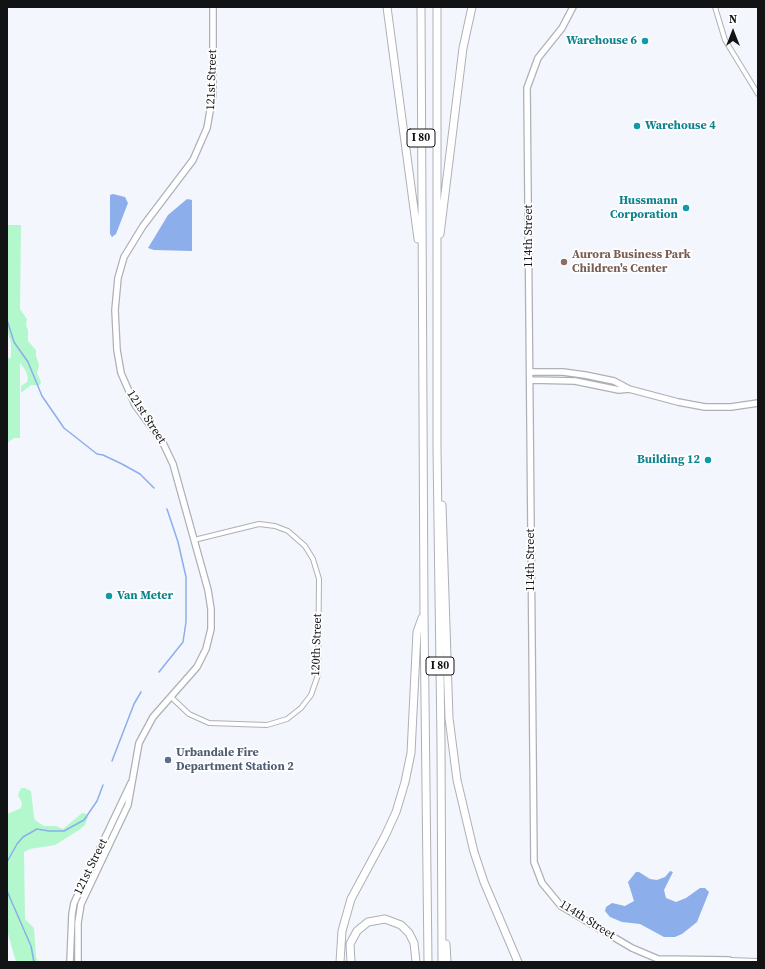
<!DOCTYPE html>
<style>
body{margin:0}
#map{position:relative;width:765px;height:969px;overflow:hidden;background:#f4f6fe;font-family:"Source Serif 4",serif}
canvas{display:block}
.frame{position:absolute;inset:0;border:8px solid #121315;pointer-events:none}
.north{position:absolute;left:713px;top:12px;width:40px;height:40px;-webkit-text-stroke:3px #fff;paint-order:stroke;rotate:0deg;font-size:11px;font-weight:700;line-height:16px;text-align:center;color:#121315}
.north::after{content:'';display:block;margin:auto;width:14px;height:18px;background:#121315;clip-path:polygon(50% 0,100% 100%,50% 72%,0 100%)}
</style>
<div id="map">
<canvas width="765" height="969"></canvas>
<div class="frame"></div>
<div class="north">N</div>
</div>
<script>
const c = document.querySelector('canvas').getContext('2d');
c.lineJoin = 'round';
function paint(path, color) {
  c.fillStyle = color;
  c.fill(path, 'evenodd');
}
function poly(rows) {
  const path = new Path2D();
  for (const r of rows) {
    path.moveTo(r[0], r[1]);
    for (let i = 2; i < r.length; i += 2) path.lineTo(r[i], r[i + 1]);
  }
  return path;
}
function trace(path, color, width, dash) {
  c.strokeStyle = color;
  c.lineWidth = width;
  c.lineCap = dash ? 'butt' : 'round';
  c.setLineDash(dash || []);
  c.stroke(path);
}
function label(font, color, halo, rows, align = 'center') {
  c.font = font + ' "Source Serif 4",serif';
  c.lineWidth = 3.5;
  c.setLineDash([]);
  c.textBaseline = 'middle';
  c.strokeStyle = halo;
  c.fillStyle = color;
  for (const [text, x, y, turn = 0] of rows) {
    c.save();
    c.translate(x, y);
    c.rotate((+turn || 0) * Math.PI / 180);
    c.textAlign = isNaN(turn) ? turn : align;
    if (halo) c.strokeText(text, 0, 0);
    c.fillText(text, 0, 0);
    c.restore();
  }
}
const green = poly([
 [7,225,21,225,20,309,27,319,26,326,28,330,28,341,36,350,36,356,39,365,37,373,41,382,40,385,31,385,21,393,21,386,27,382,28,378,26,371,20,363,20,438,14,438,7,443,7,358,11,358,11,343,7,330],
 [21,788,25,788,31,791,34,817,35,820,44,826,56,826,63,829,82,813,85,813,88,817,85,825,79,830,55,845,30,849,24,852,25,919,34,928,36,957,38,962,16,962,7,930,7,814,21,808,22,803,18,795]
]);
const water = poly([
 [113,194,125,197,128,203,116,234,112,237,110,234,110,195],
 [187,199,192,200,192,251,154,250,148,248,168,215],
 [670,871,673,872,664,890,666,898,676,902,686,898,700,888,705,888,709,892,697,922,682,934,675,937,664,937,640,924,622,922,610,917,605,911,606,907,612,903,625,906,634,901,628,882,636,872,639,872,650,879,657,880,665,877]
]);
const stream = poly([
 [7,320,14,342,28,362,42,396,64,428,97,454,103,455,122,464,140,474,154,488],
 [159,672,183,642,186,622,186,577,178,542,167,509],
 [112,761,134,704,141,692],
 [7,862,17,844,23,837,37,829,49,831,64,831,84,820,97,801,103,785],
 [7,891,31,946,34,962]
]);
const street = poly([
 [715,7,725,40,758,94],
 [171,697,189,714,209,723,267,725,287,719,301,708,311,695,318,675,319,579,313,559,305,546,288,531,275,526,259,524,194,540],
 [729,960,758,961]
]);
const secondary = poly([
 [573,7,562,28,538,58,527,88,534,862,542,883,561,906,632,948,658,959,729,960,729,962],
 [530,372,563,372,585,375,614,381,629,389,678,402,705,407,731,407,758,403],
 [530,380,575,381,619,390,629,389],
 [70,962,72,914,74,903,131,783],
 [78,962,78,923,81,904,128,805,139,743,153,717,197,667,206,649,211,629,211,609,208,590,173,464,163,443,135,405,121,373,117,350,115,310,118,278,124,257,143,226,193,160,207,128,213,94,213,7]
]);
const highway = poly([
 [387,7,418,239],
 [421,7,424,612,428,962],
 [437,7,437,448,441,742,442,962],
 [440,234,463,48,472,7],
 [442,505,449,718,457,780,474,852,484,882,518,962],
 [446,944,447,962],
 [340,962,342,931,351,899,385,836,396,812,405,782,411,753,417,632,422,618],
 [351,962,350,944,357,931,368,922,385,919,401,925,409,933,414,943,416,962]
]);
const markers = [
 [645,41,4,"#0f9aa8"],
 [637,126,4,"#0f9aa8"],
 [686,208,4,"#0f9aa8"],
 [564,262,4,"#8d6e63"],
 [708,460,4,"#0f9aa8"],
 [109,596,4,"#0f9aa8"],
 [168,760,4,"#5c6f8a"]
];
const shields = [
 [421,138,28],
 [440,666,28]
];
const shieldNames = [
 ["I 80",421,138],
 ["I 80",440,666]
];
const cultureNames = [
 ["Warehouse 6",637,41],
 ["Warehouse 4",645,126,"left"],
 ["Hussmann",678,201],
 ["Corporation",678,215],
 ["Building 12",700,460],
 ["Van Meter",117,596,"left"]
];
const streetNames = [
 ["121st Street",212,80,-88],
 ["114th Street",529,236,-90],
 ["121st Street",146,417,57],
 ["114th Street",531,560,-90],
 ["120th Street",317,645,-88],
 ["121st Street",91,867,-64],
 ["114th Street",587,920,32]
];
const educationNames = [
 ["Aurora Business Park",572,255],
 ["Children's Center",572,269]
];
const serviceNames = [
 ["Urbandale Fire",176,753],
 ["Department Station 2",176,767]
];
paint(green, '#b3f7cc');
paint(water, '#8caeeb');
trace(stream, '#8caeeb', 1.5);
trace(street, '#aeb0b7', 6);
trace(secondary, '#aeb0b7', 8);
trace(highway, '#aeb0b7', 9);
trace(street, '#fff', 4);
trace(secondary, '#fff', 5.5);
trace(highway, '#fff', 7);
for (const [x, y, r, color] of markers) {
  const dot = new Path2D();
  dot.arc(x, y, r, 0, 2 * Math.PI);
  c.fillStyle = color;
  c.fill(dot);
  trace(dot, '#fff', 1.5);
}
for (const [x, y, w] of shields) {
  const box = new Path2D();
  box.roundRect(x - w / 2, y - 9, w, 18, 3);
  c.fillStyle = '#fff';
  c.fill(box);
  trace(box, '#121315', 1);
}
label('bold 11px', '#121315', null, shieldNames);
label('bold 12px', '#0d838f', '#fff', cultureNames, 'right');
label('12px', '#121315', '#fff', streetNames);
label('bold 12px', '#785e54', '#fff', educationNames, 'left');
label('bold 12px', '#4e5e75', '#fff', serviceNames, 'left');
</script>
